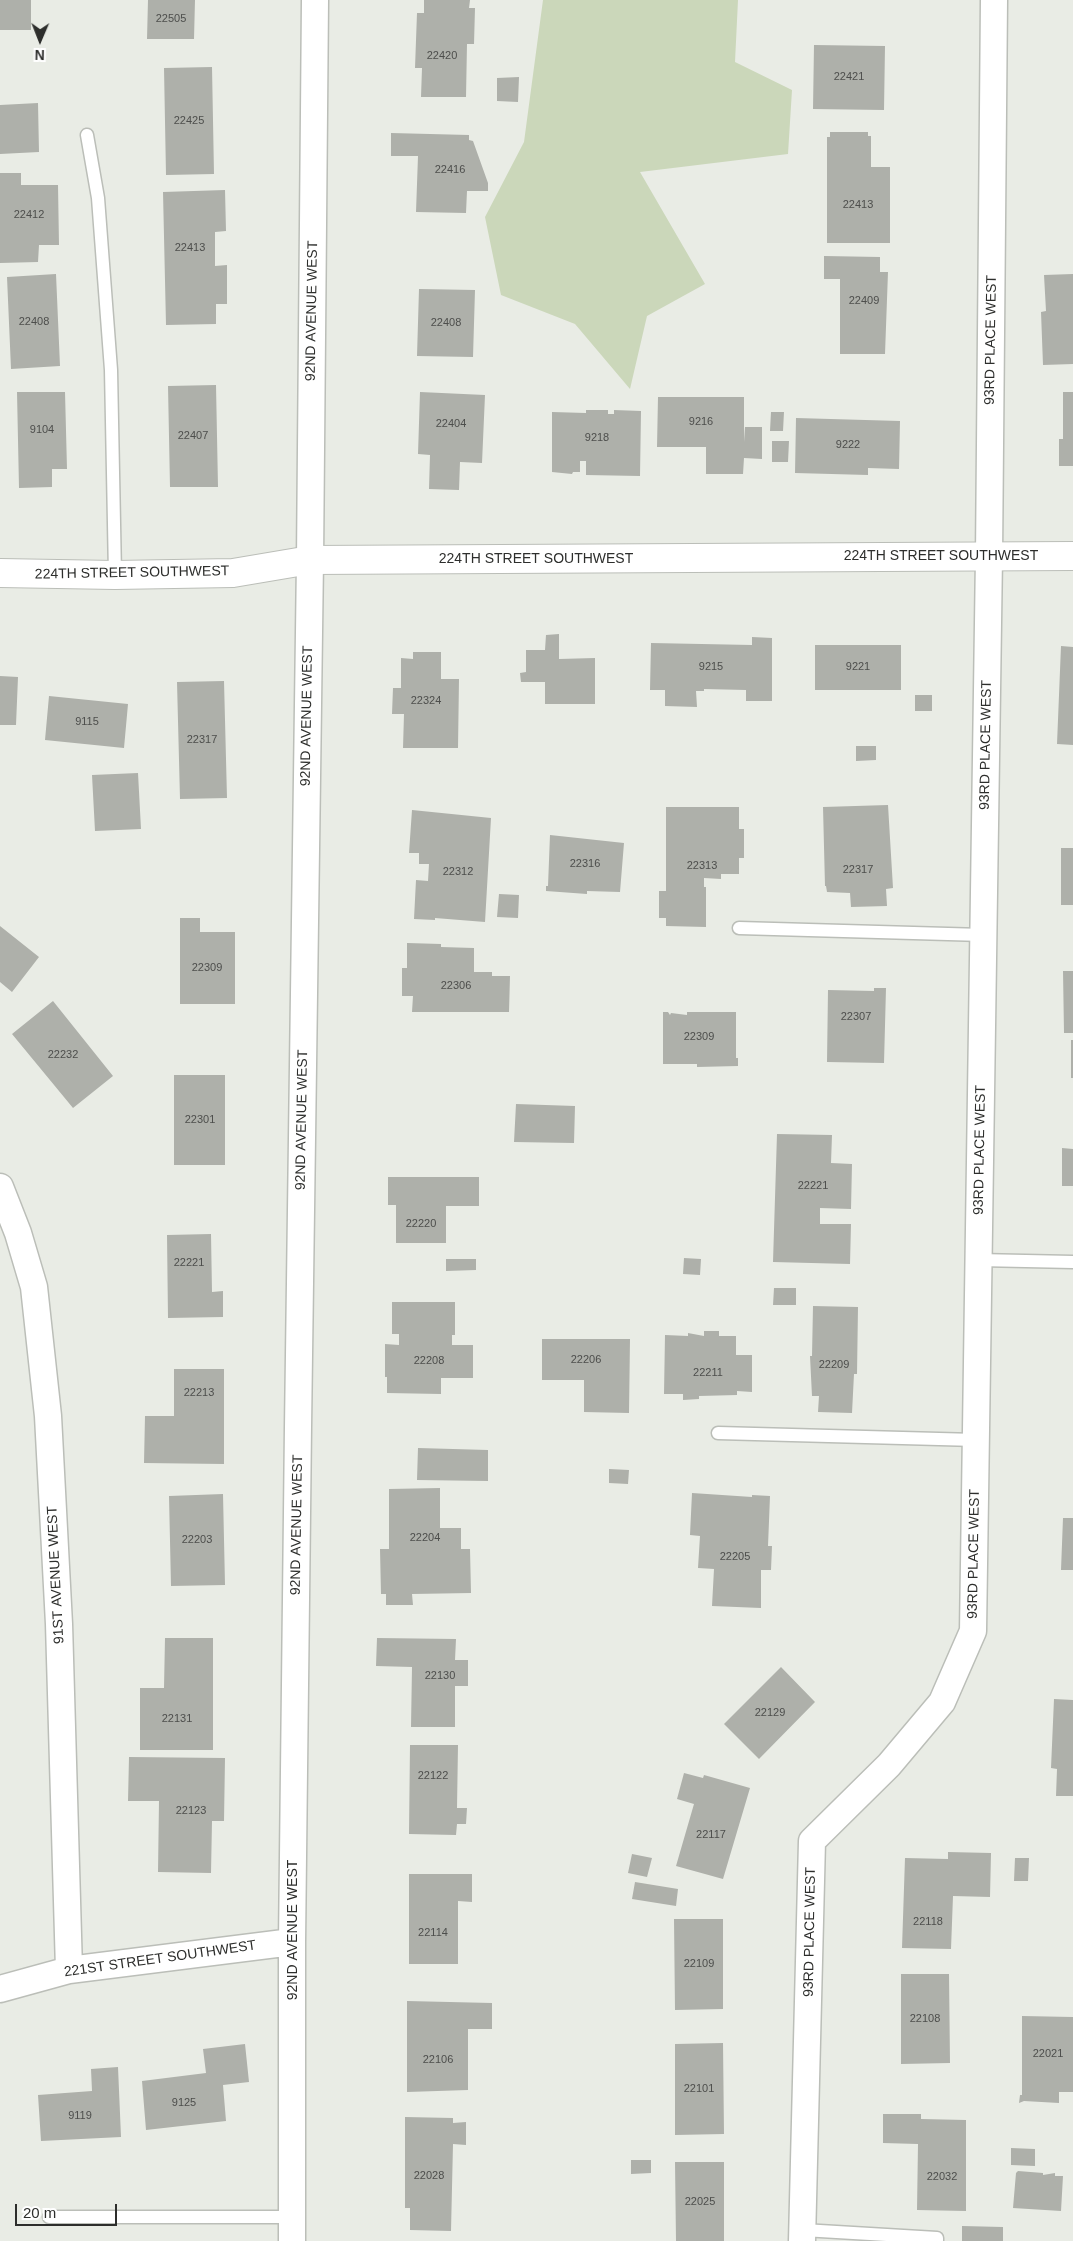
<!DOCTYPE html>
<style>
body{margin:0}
#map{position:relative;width:1073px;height:2241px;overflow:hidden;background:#e9ece5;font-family:Arial,sans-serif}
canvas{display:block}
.north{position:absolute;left:15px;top:15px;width:50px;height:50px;-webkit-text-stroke:4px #fff;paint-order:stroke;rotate:181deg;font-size:14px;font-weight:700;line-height:20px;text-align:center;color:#2d2e2c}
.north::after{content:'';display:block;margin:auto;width:18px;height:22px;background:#2d2e2c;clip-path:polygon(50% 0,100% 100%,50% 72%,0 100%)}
.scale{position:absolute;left:15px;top:2204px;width:102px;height:22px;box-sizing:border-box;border:2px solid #2d2e2c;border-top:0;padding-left:6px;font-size:15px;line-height:18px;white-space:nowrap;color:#2d2e2c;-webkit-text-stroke:4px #fff;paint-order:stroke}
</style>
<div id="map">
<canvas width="1073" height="2241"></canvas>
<div class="north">N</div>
<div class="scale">20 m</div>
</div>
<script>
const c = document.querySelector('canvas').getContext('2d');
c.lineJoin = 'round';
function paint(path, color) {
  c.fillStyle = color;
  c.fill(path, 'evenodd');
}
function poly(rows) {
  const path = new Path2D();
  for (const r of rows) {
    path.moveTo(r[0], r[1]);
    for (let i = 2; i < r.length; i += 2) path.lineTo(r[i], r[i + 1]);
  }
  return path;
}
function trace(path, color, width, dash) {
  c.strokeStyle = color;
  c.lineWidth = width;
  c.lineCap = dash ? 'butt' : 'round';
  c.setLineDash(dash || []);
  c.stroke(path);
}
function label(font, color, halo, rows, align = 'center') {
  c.font = font + ' Arial,sans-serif';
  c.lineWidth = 5;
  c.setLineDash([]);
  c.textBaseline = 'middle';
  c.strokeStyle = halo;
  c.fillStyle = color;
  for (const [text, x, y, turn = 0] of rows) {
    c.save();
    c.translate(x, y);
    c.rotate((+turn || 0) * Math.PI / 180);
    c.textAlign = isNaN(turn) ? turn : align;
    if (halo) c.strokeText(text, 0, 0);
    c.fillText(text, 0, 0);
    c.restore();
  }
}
const green = poly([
 [543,0,738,0,735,62,792,90,788,154,640,172,705,284,647,316,630,389,575,324,501,295,485,217,524,142]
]);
const building = poly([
 [0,0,31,0,31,30,0,30],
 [148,0,195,0,194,39,147,39],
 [424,0,470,0,469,8,475,8,474,44,467,44,466,97,421,97,422,68,415,68,417,13,424,13],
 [814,45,885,46,884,110,813,109],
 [212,67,214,174,166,175,164,68],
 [519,77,518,102,497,101,497,78],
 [38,103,39,152,0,154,0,105],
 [830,132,868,132,868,136,871,136,871,167,890,167,890,243,827,243,827,137,830,137],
 [391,133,469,135,469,140,473,141,488,183,488,191,467,191,466,213,416,212,418,156,391,156],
 [0,173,21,173,21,185,58,185,59,245,39,245,38,262,0,263],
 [225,190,226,231,215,232,215,266,227,265,227,304,216,304,216,324,166,325,163,192],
 [824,256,880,257,880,272,888,272,885,354,840,354,840,279,824,279],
 [56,274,60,366,11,369,7,277],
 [1073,274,1073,364,1043,365,1041,312,1046,311,1044,275],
 [419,289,475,290,473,357,417,356],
 [216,385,218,487,170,487,168,386],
 [17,392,65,392,67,469,52,469,52,487,19,488],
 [420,392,485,395,482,463,460,462,459,490,429,489,430,455,418,454],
 [1063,392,1073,392,1073,466,1059,466,1059,439,1063,439],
 [658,397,744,397,744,442,745,427,762,427,762,459,744,458,743,474,706,474,706,447,657,447],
 [586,410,608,410,608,414,614,414,614,410,641,411,640,476,586,475,586,461,580,461,580,472,573,472,572,474,552,472,552,412,586,413],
 [771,412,784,412,783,431,770,431],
 [796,418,900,421,899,469,868,468,868,475,795,473],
 [772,441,789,441,788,462,772,462],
 [559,634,559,659,595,658,595,704,545,704,545,682,521,682,520,673,526,672,526,650,545,650,546,635],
 [752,637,772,638,772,701,746,701,746,690,704,689,704,691,696,691,697,707,665,706,665,690,650,690,651,643,752,645],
 [815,645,901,645,901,690,815,690],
 [1061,646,1073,647,1073,745,1057,744],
 [413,652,441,652,441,679,459,679,458,748,403,748,404,714,392,714,393,688,401,688,401,658,413,659],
 [0,676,18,677,16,725,0,725],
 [224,681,227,798,180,799,177,682],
 [915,695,932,695,932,711,915,711],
 [49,696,128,704,124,748,45,740],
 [856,746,876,746,876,760,856,761],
 [138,773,141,829,95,831,92,775],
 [888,805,893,888,886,889,887,906,851,907,850,893,827,892,826,886,825,886,823,807],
 [666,807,739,807,739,829,744,829,744,858,739,858,739,874,721,874,721,879,704,878,704,887,706,887,706,927,666,926,666,918,659,918,659,891,666,891],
 [412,810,491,818,485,922,435,918,435,920,414,919,416,880,428,881,429,864,419,864,419,853,409,853],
 [550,835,624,843,620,892,587,891,587,894,546,891,546,886,548,886],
 [1061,848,1073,848,1073,905,1061,905],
 [499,894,519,895,518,918,497,917],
 [180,918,200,918,200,932,235,932,235,1004,180,1004],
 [0,926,39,957,12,992,0,982],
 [407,943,441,944,441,947,474,948,474,972,492,972,492,976,510,976,509,1012,412,1012,413,996,402,996,402,968,407,968],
 [1063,971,1073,971,1073,1033,1064,1033],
 [874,988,886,988,884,1063,827,1062,828,990,874,991],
 [53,1001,113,1076,73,1108,12,1034],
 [663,1012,668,1012,670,1015,671,1013,687,1015,687,1012,736,1012,736,1058,738,1058,738,1066,697,1067,697,1064,663,1064],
 [1071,1040,1073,1040,1073,1078,1071,1078],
 [174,1075,225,1075,225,1165,174,1165],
 [516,1104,575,1106,574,1143,514,1142],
 [777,1134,832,1135,831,1163,852,1164,851,1209,820,1208,820,1224,851,1224,850,1264,773,1262],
 [1062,1148,1073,1149,1073,1186,1062,1186],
 [388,1177,479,1177,479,1206,446,1206,446,1243,396,1243,396,1205,388,1205],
 [211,1234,212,1292,223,1291,223,1317,168,1318,167,1235],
 [684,1258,701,1259,700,1275,683,1274],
 [446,1259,476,1259,476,1270,446,1271],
 [774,1288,796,1288,796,1305,773,1305],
 [392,1302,455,1302,455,1335,452,1335,452,1345,473,1345,473,1378,441,1378,441,1394,387,1393,387,1377,385,1377,385,1344,399,1345,399,1334,392,1334],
 [813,1306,858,1307,857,1374,854,1374,852,1413,818,1412,819,1396,812,1396,810,1356,812,1356],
 [704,1331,719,1331,719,1336,736,1336,736,1355,752,1355,752,1392,737,1391,737,1395,699,1396,699,1399,683,1400,683,1394,664,1394,665,1335,688,1336,688,1333,704,1336],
 [542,1339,630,1339,629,1413,584,1412,584,1380,542,1380],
 [174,1369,224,1369,224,1464,144,1463,145,1416,174,1416],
 [418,1448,488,1450,488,1481,417,1480],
 [609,1469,629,1470,628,1484,609,1483],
 [440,1488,440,1528,461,1528,461,1549,470,1549,471,1593,412,1594,413,1605,386,1605,386,1594,381,1594,380,1549,389,1549,389,1489],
 [692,1493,752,1497,752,1495,770,1496,768,1546,772,1546,771,1570,761,1570,761,1608,712,1606,714,1569,698,1568,700,1536,690,1535],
 [223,1494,225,1585,171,1586,169,1496],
 [1063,1518,1073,1518,1073,1570,1061,1570],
 [165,1638,213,1638,213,1750,140,1750,140,1688,164,1688],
 [377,1638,456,1639,455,1660,468,1660,468,1686,455,1686,455,1727,411,1727,412,1667,376,1666],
 [781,1667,815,1702,759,1759,724,1724],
 [1054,1699,1073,1700,1073,1796,1056,1796,1057,1769,1051,1768],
 [410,1745,458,1745,457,1808,467,1808,466,1824,457,1824,456,1835,409,1834],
 [129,1757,225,1758,224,1821,212,1821,211,1873,158,1872,159,1801,128,1801],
 [684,1773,703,1778,704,1775,750,1788,723,1879,676,1866,694,1804,677,1799],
 [948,1852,991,1853,990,1897,953,1896,951,1949,902,1948,905,1858,948,1859],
 [632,1854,652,1858,647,1877,628,1873],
 [1015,1858,1029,1858,1028,1881,1014,1881],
 [409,1874,472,1874,472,1902,458,1901,458,1964,409,1964],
 [635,1882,678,1889,676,1906,632,1899],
 [674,1919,723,1919,723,2009,675,2010],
 [901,1974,949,1974,950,2063,901,2064],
 [407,2001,492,2003,492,2029,468,2029,468,2090,407,2092],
 [1022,2016,1073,2017,1073,2092,1059,2092,1059,2103,1024,2101,1019,2103,1020,2095,1022,2095],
 [723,2043,724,2134,675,2135,675,2044],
 [245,2044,249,2082,223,2085,226,2121,146,2130,142,2081,206,2073,203,2049],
 [118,2067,121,2137,41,2141,38,2095,92,2091,91,2069],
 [883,2114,921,2114,921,2119,966,2120,966,2211,917,2210,918,2144,883,2143],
 [405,2117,453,2118,453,2123,466,2122,466,2145,453,2144,451,2231,410,2230,410,2208,405,2208],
 [1011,2148,1035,2149,1035,2166,1011,2165],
 [631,2160,651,2160,651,2173,631,2174],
 [675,2162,724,2162,724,2241,676,2241],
 [1018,2171,1043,2173,1043,2175,1055,2173,1055,2176,1063,2176,1061,2211,1013,2208,1016,2173],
 [962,2226,1003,2227,1003,2241,962,2241]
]);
const lane = poly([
 [87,135,98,198,111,370,115,575],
 [739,928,983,935],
 [978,1260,1073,1262],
 [718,1433,976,1440],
 [49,2217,292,2217],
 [803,2230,937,2238,937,2241]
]);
const street = poly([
 [0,1187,18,1233,34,1287,48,1416,59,1624,69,1970],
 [0,1989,69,1970,292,1942],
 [292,2241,292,1942,298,1427,310,560,315,0],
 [802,2241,812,1841,889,1765,942,1702,973,1631,989,556,994,0]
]);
const secondary = poly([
 [0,573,115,575,233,573,310,560,1073,556]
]);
const numberNames = [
 ["22505",171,19],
 ["22420",442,56],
 ["22421",849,77],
 ["22425",189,121],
 ["22416",450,170],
 ["22413",858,205],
 ["22412",29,215],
 ["22413",190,248],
 ["22409",864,301],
 ["22408",34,322],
 ["22408",446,323],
 ["9216",701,422],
 ["22404",451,424],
 ["9104",42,430],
 ["22407",193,436],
 ["9218",597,438],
 ["9222",848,445],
 ["9215",711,667],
 ["9221",858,667],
 ["22324",426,701],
 ["9115",87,722],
 ["22317",202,740],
 ["22316",585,864],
 ["22313",702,866],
 ["22317",858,870],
 ["22312",458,872],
 ["22309",207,968],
 ["22306",456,986],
 ["22307",856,1017],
 ["22309",699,1037],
 ["22232",63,1055],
 ["22301",200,1120],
 ["22221",813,1186],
 ["22220",421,1224],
 ["22221",189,1263],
 ["22206",586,1360],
 ["22208",429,1361],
 ["22209",834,1365],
 ["22211",708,1373],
 ["22213",199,1393],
 ["22204",425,1538],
 ["22203",197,1540],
 ["22205",735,1557],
 ["22130",440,1676],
 ["22129",770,1713],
 ["22131",177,1719],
 ["22122",433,1776],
 ["22123",191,1811],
 ["22117",711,1835],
 ["22118",928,1922],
 ["22114",433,1933],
 ["22109",699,1964],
 ["22108",925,2019],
 ["22021",1048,2054],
 ["22106",438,2060],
 ["22101",699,2089],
 ["9125",184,2103],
 ["9119",80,2116],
 ["22028",429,2176],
 ["22032",942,2177],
 ["22025",700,2202]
];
const streetNames = [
 ["92ND AVENUE WEST",312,311,-89],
 ["93RD PLACE WEST",991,340,-89],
 ["224TH STREET SOUTHWEST",941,556],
 ["224TH STREET SOUTHWEST",536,559],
 ["224TH STREET SOUTHWEST",132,573,-1],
 ["92ND AVENUE WEST",307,716,-89],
 ["93RD PLACE WEST",986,745,-89],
 ["92ND AVENUE WEST",302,1120,-89],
 ["93RD PLACE WEST",980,1150,-89],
 ["92ND AVENUE WEST",297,1525,-89],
 ["93RD PLACE WEST",974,1554,-89],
 ["91ST AVENUE WEST",56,1575,-93],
 ["92ND AVENUE WEST",293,1930,-90],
 ["93RD PLACE WEST",810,1932,-89],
 ["221ST STREET SOUTHWEST",160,1959,-8]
];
paint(green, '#cbd7ba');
paint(building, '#aeb0aa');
trace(lane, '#bbbeb8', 15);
trace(street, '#bbbeb8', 29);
trace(secondary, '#bbbeb8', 30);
trace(lane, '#fff', 12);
trace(street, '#fff', 26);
trace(secondary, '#fff', 28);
label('11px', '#4d4e4c', null, numberNames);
label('14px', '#2d2e2c', '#fff', streetNames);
</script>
